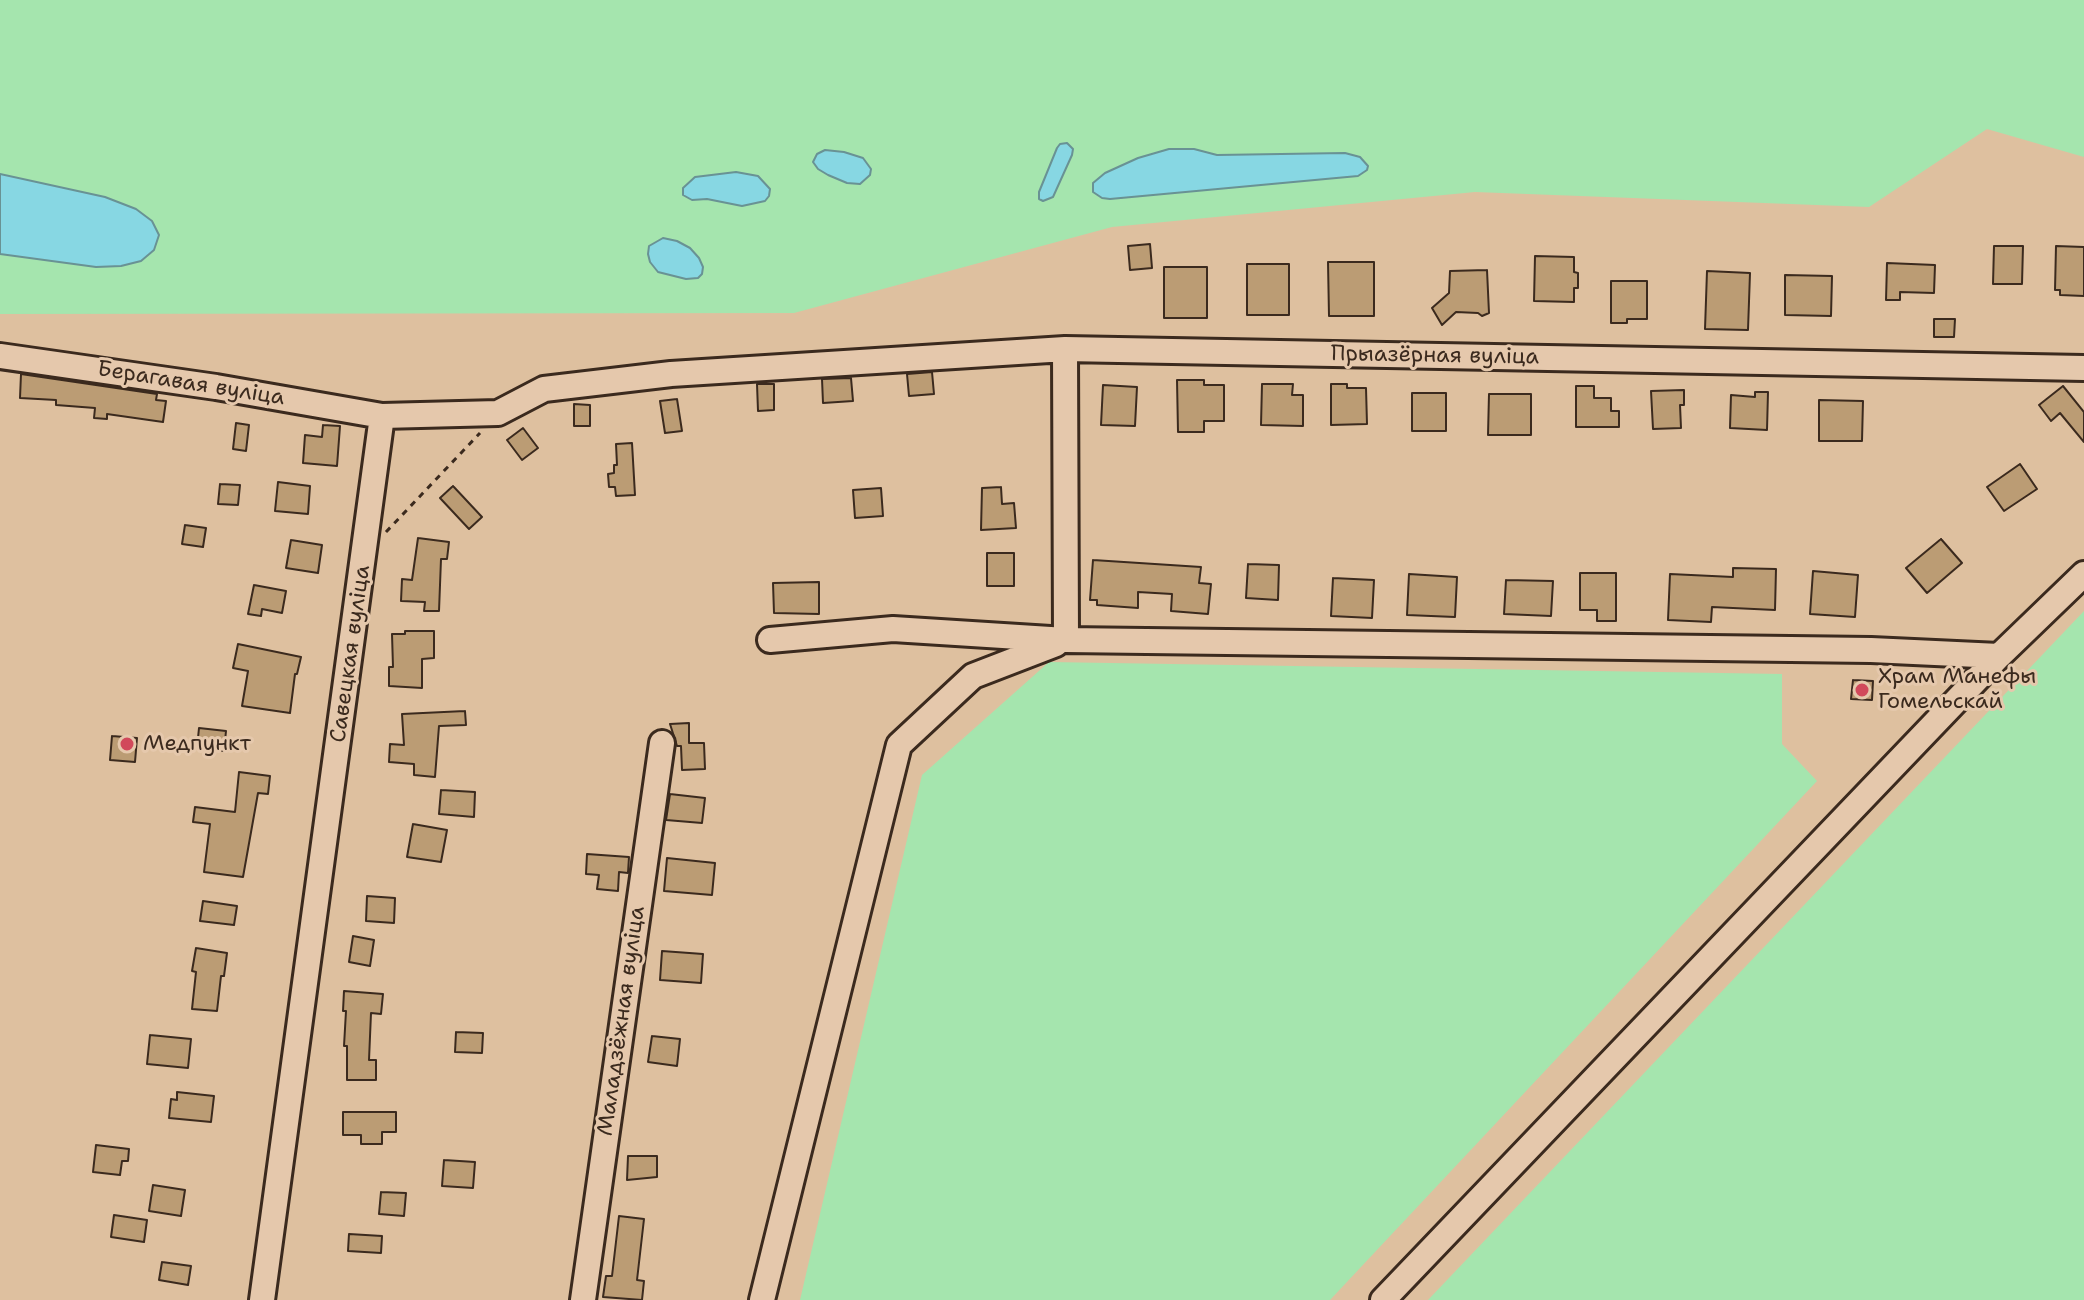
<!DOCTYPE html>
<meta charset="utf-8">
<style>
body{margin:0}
canvas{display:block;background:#dec09f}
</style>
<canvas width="2084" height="1300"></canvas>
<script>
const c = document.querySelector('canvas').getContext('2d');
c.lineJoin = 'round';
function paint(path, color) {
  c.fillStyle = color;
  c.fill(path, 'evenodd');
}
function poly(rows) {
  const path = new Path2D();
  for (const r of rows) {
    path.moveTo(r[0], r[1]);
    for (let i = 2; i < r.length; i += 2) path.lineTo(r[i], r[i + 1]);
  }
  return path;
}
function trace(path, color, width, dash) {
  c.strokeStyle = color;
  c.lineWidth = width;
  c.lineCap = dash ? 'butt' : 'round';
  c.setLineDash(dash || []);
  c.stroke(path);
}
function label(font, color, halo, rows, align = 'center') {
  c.font = font + ' "Shantell Sans",sans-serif';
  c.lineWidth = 6;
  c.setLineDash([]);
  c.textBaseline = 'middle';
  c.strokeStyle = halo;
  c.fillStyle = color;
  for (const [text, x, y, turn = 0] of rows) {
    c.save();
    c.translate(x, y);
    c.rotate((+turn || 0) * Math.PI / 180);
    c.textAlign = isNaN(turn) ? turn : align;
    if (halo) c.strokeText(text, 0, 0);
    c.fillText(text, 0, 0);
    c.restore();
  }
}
const green = poly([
 [0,0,2084,0,2084,157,1987,129,1869,207,1475,192,1112,227,794,313,0,314],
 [2084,611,2084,1300,1428,1300],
 [1049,662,1782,674,1782,744,1817,781,1330,1300,800,1300,922,775]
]);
const water = poly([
 [1067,143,1073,149,1072,155,1053,197,1043,201,1039,199,1039,192,1057,148,1060,144,1067,143],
 [1169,149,1194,149,1217,155,1345,153,1360,157,1368,166,1367,170,1358,176,1110,199,1102,198,1093,192,1093,183,1105,173,1138,158,1169,149],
 [825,150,844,152,863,158,871,169,870,175,860,184,847,183,828,175,818,169,813,162,817,154,825,150],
 [736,172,758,176,770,189,769,196,765,201,742,206,707,199,692,200,683,195,683,188,695,177,736,172],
 [0,174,105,197,136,209,152,221,159,235,154,250,141,261,121,266,96,267,0,254,0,174],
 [663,238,677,241,690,248,699,258,703,267,702,274,698,278,686,279,658,272,650,262,648,254,649,246,663,238]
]);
const building = poly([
 [1150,244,1152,268,1130,270,1128,246,1150,244],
 [1994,246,2023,246,2022,284,1993,284,1994,246],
 [2056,246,2084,247,2084,296,2060,295,2060,290,2055,290,2056,246],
 [1535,256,1574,257,1574,272,1578,273,1578,288,1574,288,1574,302,1534,301,1535,256],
 [1328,262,1374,262,1374,316,1329,316,1328,262],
 [1887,263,1935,265,1934,293,1900,292,1900,300,1886,300,1887,263],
 [1247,264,1289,264,1289,315,1247,315,1247,264],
 [1164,267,1207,267,1207,318,1164,318,1164,267],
 [1487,270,1489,313,1482,316,1478,313,1456,312,1442,325,1432,308,1449,293,1450,271,1487,270],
 [1707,271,1750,273,1748,330,1705,329,1707,271],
 [1785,275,1832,276,1831,316,1785,315,1785,275],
 [1611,281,1647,281,1647,319,1627,319,1627,323,1611,323,1611,281],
 [1934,319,1955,319,1954,337,1934,337,1934,319],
 [932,372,934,394,909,396,907,374,932,372],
 [21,374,157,394,156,400,166,401,163,422,107,414,107,419,94,418,95,408,56,405,56,400,20,398,21,374],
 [851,378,853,401,823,403,822,379,851,378],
 [1177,380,1204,380,1204,385,1224,385,1224,421,1204,421,1204,432,1178,432,1177,380],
 [757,384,774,384,774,410,758,411,757,384],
 [1262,384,1293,384,1292,395,1303,395,1303,426,1261,425,1262,384],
 [1331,384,1347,384,1347,388,1366,388,1367,424,1331,425,1331,384],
 [1103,385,1137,387,1135,426,1101,425,1103,385],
 [1576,386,1594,386,1594,398,1611,398,1611,411,1619,411,1619,427,1576,427,1576,386],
 [2063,386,2084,412,2084,442,2060,413,2051,421,2039,405,2063,386],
 [1684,390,1684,405,1680,405,1681,428,1653,429,1651,391,1684,390],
 [1755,392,1768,392,1767,430,1730,428,1731,395,1755,397,1755,392],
 [1412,393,1446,393,1446,431,1412,431,1412,393],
 [1489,394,1531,394,1531,435,1488,435,1489,394],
 [677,399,682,431,665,433,660,401,677,399],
 [1819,400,1863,401,1862,441,1819,441,1819,400],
 [574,404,590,405,590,426,574,426,574,404],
 [236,423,249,425,246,451,233,449,236,423],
 [323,425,340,426,337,466,303,463,305,435,322,437,323,425],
 [523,428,538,448,522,460,507,440,523,428],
 [632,443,635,495,616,496,615,487,609,487,608,474,614,473,614,465,617,465,616,444,632,443],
 [2020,464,2037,489,2004,511,1987,487,2020,464],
 [278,482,310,486,308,514,275,511,278,482],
 [220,484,240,485,238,505,218,504,220,484],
 [453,486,482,517,469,529,440,498,453,486],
 [1001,487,1002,504,1014,503,1016,528,981,530,982,488,1001,487],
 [881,488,883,516,855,518,853,490,881,488],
 [185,525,206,528,203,547,182,544,185,525],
 [418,538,449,542,447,559,441,559,439,611,424,611,425,602,401,601,402,579,412,580,418,538],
 [1941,539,1962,563,1927,593,1906,568,1941,539],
 [291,540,322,545,318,573,286,568,291,540],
 [987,553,1014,553,1014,586,987,586,987,553],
 [1093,560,1201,567,1199,583,1211,584,1208,614,1171,611,1172,594,1138,592,1138,608,1097,605,1097,600,1090,600,1093,560],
 [1248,564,1279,565,1278,600,1246,598,1248,564],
 [1733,568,1776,569,1775,610,1712,607,1711,622,1668,620,1670,574,1733,577,1733,568],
 [1813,571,1858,575,1855,617,1810,614,1813,571],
 [1580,573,1616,573,1616,621,1597,621,1597,610,1580,610,1580,573],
 [1409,574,1457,577,1455,617,1407,615,1409,574],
 [1333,578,1374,580,1372,618,1331,616,1333,578],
 [1506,580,1553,581,1551,616,1504,614,1506,580],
 [819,582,819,614,774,613,773,583,819,582],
 [254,585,286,591,282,613,262,609,261,616,248,614,254,585],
 [405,631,434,631,434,658,422,659,422,688,389,686,389,667,393,667,392,634,405,634,405,631],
 [238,644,301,657,297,674,295,674,290,713,242,706,248,671,233,668,238,644],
 [1853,680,1873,681,1872,700,1851,699,1853,680],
 [465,711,466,725,439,726,435,777,414,775,414,764,389,762,390,744,404,745,402,714,465,711],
 [689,723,689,743,704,743,705,769,682,770,681,746,677,746,670,724,689,723],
 [199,728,226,731,224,751,197,748,199,728],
 [112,736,137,738,135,762,110,760,112,736],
 [239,772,270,776,268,794,258,793,243,877,204,872,210,824,193,822,195,807,235,812,239,772],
 [441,790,475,792,474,817,439,814,441,790],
 [670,794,705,798,702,823,666,820,670,794],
 [413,824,447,830,441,862,407,857,413,824],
 [587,854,629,857,628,873,619,872,618,891,597,889,599,875,586,874,587,854],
 [667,858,715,863,712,895,664,891,667,858],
 [367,896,395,898,394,923,366,921,367,896],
 [203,901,237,906,234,925,200,921,203,901],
 [353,936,374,940,370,966,349,962,353,936],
 [196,948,227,953,224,976,221,976,217,1011,192,1009,196,972,192,971,196,948],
 [662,951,703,954,701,983,660,980,662,951],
 [344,991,383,994,381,1014,371,1013,369,1060,376,1060,376,1080,347,1080,347,1046,344,1046,346,1011,343,1011,344,991],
 [456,1032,483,1033,482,1053,455,1052,456,1032],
 [150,1035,191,1039,188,1068,147,1064,150,1035],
 [652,1036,680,1039,677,1066,648,1062,652,1036],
 [177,1092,214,1096,211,1122,169,1118,171,1099,177,1100,177,1092],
 [343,1112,396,1112,396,1132,382,1132,382,1144,361,1144,361,1135,343,1135,343,1112],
 [96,1145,129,1149,128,1161,122,1161,120,1175,93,1172,96,1145],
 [628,1156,657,1156,657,1177,627,1180,628,1156],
 [444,1160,475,1162,473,1188,442,1186,444,1160],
 [153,1185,185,1190,181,1216,149,1211,153,1185],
 [381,1192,406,1193,404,1216,379,1214,381,1192],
 [114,1215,147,1220,144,1242,111,1237,114,1215],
 [619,1216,644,1219,637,1280,644,1281,642,1300,603,1297,606,1276,612,1276,619,1216],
 [349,1234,382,1236,381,1253,348,1251,349,1234],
 [162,1262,191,1266,188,1285,159,1280,162,1262]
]);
const path = poly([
 [386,532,480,433]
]);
const minor = poly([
 [1065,349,1066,640],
 [0,356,216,387,382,416,498,413,544,389,671,374,1065,349,2084,368],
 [770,640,893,629,1066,640,1871,650,1999,656],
 [262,1300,382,416],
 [583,1300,662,743],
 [762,1300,899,745,973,676,1056,644],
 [1383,1300,1999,656,2084,574]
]);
const markers = [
 [1862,690,8,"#d1495b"],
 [127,744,8,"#d1495b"]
];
const streetNames = [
 ["Прыазёрная вуліца",1435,356,1],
 ["Берагавая вуліца",191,384,9],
 ["Савецкая вуліца",351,654,-82],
 ["Маладзёжная вуліца",622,1021,-82]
];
const poiNames = [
 ["Храм Манефы",1878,677],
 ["Гомельскай",1878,702],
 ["Медпункт",143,744]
];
paint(green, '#a5e5ae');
paint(water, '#87d7e3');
trace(water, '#699294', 2);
paint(building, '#bb9c74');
trace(building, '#3b2a1e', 2);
trace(minor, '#3b2a1e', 30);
trace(path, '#3b2a1e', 3, [6, 6]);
trace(minor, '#e5c8ac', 24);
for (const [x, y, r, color] of markers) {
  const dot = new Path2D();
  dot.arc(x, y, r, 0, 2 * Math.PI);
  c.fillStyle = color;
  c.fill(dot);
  trace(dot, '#e5c8ac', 3);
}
label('22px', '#3b2a1e', '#e5c8ac', streetNames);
label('22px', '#3b2a1e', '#e5c8ac', poiNames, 'left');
</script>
